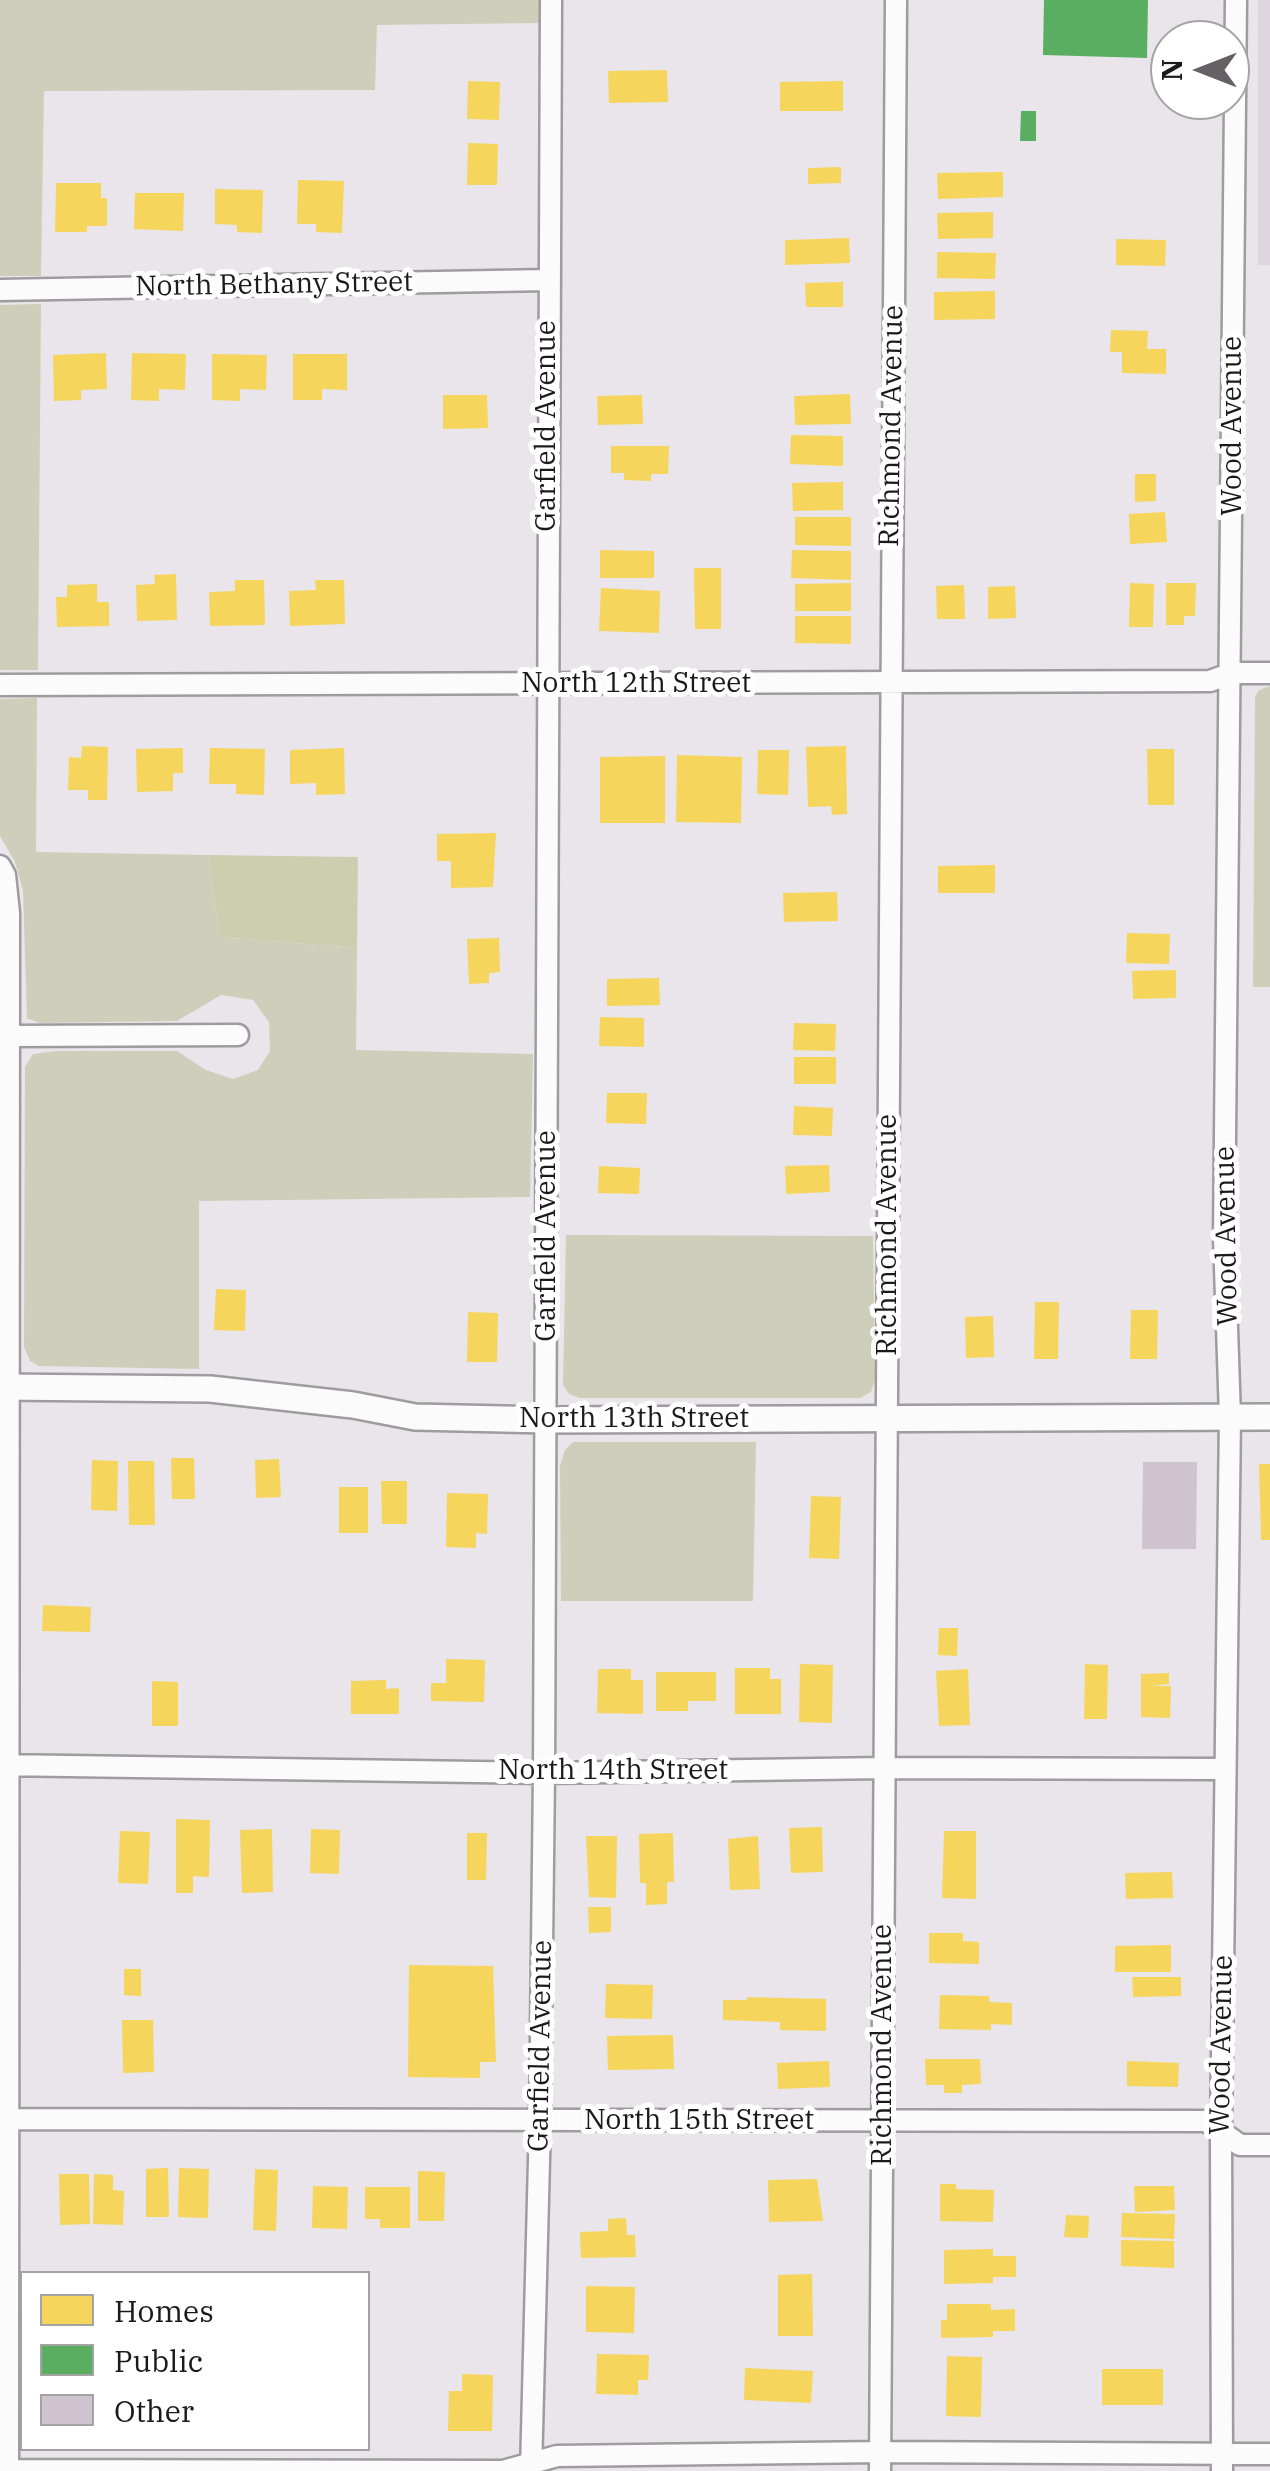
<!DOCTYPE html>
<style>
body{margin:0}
#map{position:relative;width:1270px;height:2471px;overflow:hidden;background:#e9e5ea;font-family:"IBM Plex Serif",serif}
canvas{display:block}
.legend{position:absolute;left:20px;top:2271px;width:350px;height:180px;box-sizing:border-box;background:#fff;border:2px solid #a4a3a4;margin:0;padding:12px 18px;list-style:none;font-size:30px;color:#1c191c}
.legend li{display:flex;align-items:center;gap:20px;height:50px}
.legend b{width:50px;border:2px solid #a4a3a4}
.north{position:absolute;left:1150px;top:20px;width:100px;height:100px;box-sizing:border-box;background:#fff;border:2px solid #a4a3a4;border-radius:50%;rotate:270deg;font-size:28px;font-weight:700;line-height:40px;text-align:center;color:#1c191c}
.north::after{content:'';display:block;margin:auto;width:35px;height:45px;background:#646064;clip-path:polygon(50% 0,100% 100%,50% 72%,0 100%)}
</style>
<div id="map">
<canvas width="1270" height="2471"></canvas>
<ul class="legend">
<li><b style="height:28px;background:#f6d55c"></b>Homes</li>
<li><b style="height:28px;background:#5aae61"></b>Public</li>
<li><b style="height:28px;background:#cec3cf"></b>Other</li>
</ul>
<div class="north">N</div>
</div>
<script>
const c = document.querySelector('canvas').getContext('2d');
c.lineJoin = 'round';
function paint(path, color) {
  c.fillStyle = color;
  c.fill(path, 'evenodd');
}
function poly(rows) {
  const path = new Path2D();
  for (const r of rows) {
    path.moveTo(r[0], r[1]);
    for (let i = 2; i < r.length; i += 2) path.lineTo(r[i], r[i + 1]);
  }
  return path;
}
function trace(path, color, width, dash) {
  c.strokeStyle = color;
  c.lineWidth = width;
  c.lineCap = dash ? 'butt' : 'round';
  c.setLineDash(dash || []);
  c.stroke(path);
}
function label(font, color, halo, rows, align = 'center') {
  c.font = font + ' "IBM Plex Serif",serif';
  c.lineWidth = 10;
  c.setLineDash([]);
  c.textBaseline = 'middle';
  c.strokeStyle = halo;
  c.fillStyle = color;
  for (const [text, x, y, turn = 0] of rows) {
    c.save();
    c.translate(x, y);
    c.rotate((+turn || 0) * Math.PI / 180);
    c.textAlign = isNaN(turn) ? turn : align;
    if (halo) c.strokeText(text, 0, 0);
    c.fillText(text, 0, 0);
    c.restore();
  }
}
const built = poly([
 [1258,0,1270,0,1270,265,1258,265]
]);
const green = poly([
 [0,0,539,0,539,23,377,25,375,90,44,91,41,276,0,276],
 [41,304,38,670,0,670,0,305],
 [1270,686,1270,987,1253,987,1255,697,1259,690],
 [37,698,36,852,208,855,220,937,357,948,356,1050,533,1054,530,1197,199,1201,199,1369,39,1366,30,1361,24,1347,25,1067,33,1054,56,1051,177,1051,206,1070,233,1079,258,1070,270,1051,269,1022,253,1000,221,995,177,1021,39,1023,27,1018,23,891,15,862,0,836,0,699],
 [566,1235,873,1236,875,1379,871,1392,860,1398,580,1398,569,1394,563,1385],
 [573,1442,756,1442,753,1601,561,1601,560,1466,565,1450]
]);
const forest = poly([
 [208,855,358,857,357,948,220,937]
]);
const homes = poly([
 [667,70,668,102,609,103,608,71],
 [468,81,500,82,499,120,467,119],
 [843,81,843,111,780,111,780,82],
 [468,143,498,144,497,185,467,185],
 [841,167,841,183,808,184,808,168],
 [1003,172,1003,197,938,199,937,173],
 [298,180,344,181,342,233,316,232,316,224,297,224],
 [56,183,101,183,101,198,107,198,107,226,87,226,87,232,55,232],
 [215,189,263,190,262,233,237,232,237,225,215,224],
 [135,193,184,193,183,231,134,229],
 [993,212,993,238,938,239,937,213],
 [849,238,850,263,785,265,785,240],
 [1116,239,1166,240,1165,266,1116,265],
 [937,252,996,253,995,279,937,278],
 [843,282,843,307,806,307,805,283],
 [995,291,995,319,934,320,934,292],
 [1111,330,1148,331,1147,349,1166,349,1166,374,1122,373,1122,352,1110,352],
 [106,353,107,389,81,390,81,400,54,401,53,355],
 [132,353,186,354,185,390,159,389,159,401,131,400],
 [212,354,267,355,266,390,240,389,240,401,212,400],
 [293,354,347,354,347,390,322,389,322,400,293,400],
 [850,394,851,424,795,425,794,396],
 [443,395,487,395,488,428,443,429],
 [642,395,643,424,598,425,597,396],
 [791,435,843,436,843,466,790,464],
 [611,446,669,446,668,474,651,474,651,481,624,480,624,473,611,473],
 [1135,474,1156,474,1156,501,1135,502],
 [843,482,843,510,793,511,792,483],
 [1165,512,1167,542,1130,544,1129,514],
 [795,517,851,517,851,546,795,545],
 [600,550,654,551,654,578,600,578],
 [792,550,851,551,851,580,791,578],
 [694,568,721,568,721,629,695,629],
 [176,574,177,620,137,621,136,585,155,584,154,575],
 [235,580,264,580,265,625,210,626,209,592,235,591],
 [315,580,344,580,345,624,290,626,289,591,316,590],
 [851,583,851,611,795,611,795,584],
 [1130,583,1154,584,1153,627,1129,627],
 [1166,583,1196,583,1195,616,1184,616,1184,625,1166,625],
 [97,584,97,602,109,602,109,626,57,627,56,597,67,597,67,585],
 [964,585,965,619,937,619,936,586],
 [1015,586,1016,618,988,619,988,587],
 [601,588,660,591,659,633,599,631],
 [795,616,851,616,851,644,795,643],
 [82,746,108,747,107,800,88,800,88,790,68,790,69,757,81,758],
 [846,746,847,814,832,815,831,806,808,807,806,747],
 [183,748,183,773,173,773,173,791,137,792,136,749],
 [210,748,265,749,264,795,236,794,236,784,209,784],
 [344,748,345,794,316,795,316,783,290,784,290,750],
 [1147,749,1174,749,1174,805,1148,805],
 [758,750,789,750,788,795,757,794],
 [677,755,742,757,741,823,676,822],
 [665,756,665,823,600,823,600,757],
 [496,833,493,887,451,888,451,861,437,861,437,834],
 [995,865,995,893,938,893,938,866],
 [837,892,838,921,784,922,783,893],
 [1127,933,1170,934,1169,964,1126,963],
 [499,938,500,972,489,973,489,983,469,984,467,939],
 [1176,970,1176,998,1133,999,1132,971],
 [659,978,660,1005,607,1006,607,979],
 [600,1017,644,1018,644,1047,599,1046],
 [794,1023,836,1024,835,1051,793,1050],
 [794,1057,836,1057,836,1084,794,1084],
 [607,1093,647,1093,646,1124,606,1123],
 [794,1106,833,1108,832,1136,793,1135],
 [829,1165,830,1192,786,1194,785,1166],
 [599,1166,640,1168,639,1194,598,1193],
 [216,1289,246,1290,245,1331,214,1330],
 [1035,1302,1059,1302,1058,1359,1034,1359],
 [1131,1310,1158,1310,1157,1359,1130,1359],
 [468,1312,498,1313,497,1362,467,1362],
 [993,1316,994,1357,966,1358,965,1317],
 [171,1458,194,1458,195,1499,172,1499],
 [279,1459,281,1497,256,1498,255,1460],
 [92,1460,118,1461,117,1511,91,1510],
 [128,1461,154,1461,155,1525,129,1525],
 [1259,1464,1270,1464,1270,1540,1261,1540],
 [381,1481,407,1481,407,1524,382,1524],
 [339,1487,368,1487,368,1533,339,1533],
 [447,1493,488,1494,487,1534,476,1533,476,1548,446,1547],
 [811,1496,841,1497,839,1559,809,1558],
 [43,1605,91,1607,90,1632,42,1631],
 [939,1628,958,1628,957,1656,938,1655],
 [446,1659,485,1660,484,1702,431,1701,431,1683,446,1683],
 [800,1664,833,1665,832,1723,799,1722],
 [1085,1664,1108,1665,1107,1719,1084,1719],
 [735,1668,770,1668,770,1679,781,1679,781,1714,735,1714],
 [598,1669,631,1669,631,1680,643,1680,643,1714,597,1713],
 [968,1669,970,1725,939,1726,936,1671],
 [656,1672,716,1672,716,1701,688,1701,688,1711,656,1711],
 [1169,1673,1169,1684,1151,1686,1171,1686,1170,1718,1141,1717,1141,1674],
 [386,1680,386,1689,399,1688,399,1714,351,1714,351,1681],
 [152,1681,178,1682,178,1726,152,1726],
 [176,1819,210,1820,209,1877,193,1876,193,1893,176,1893],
 [822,1827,823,1872,791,1873,789,1828],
 [272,1829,273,1892,242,1893,240,1830],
 [311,1829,340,1830,339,1874,310,1873],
 [120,1831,150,1832,148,1884,118,1883],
 [944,1831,976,1831,976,1899,942,1898],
 [467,1833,487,1833,486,1880,467,1880],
 [673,1833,674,1882,667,1882,667,1904,646,1905,646,1883,640,1883,639,1834],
 [586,1836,617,1836,616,1898,589,1897],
 [758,1836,760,1889,730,1890,728,1839],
 [1172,1872,1173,1898,1126,1899,1125,1873],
 [588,1907,611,1907,611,1932,589,1933],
 [929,1933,963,1933,963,1941,979,1942,979,1964,929,1963],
 [1171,1945,1171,1972,1115,1972,1115,1946],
 [409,1965,493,1966,496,2062,480,2062,480,2078,408,2077],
 [124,1969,141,1969,141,1996,124,1995],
 [1132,1977,1181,1977,1181,1996,1133,1997],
 [606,1984,653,1985,652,2019,605,2018],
 [940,1995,989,1996,989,2002,1012,2003,1012,2025,991,2024,991,2030,939,2029],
 [747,1997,826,1999,826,2031,780,2030,780,2022,723,2020,723,2000,747,2000],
 [122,2020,153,2020,154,2072,123,2073],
 [673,2035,674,2069,608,2070,607,2036],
 [925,2059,980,2059,981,2084,962,2085,962,2093,944,2093,944,2085,926,2085],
 [829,2061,830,2087,778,2089,777,2063],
 [1127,2061,1179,2063,1178,2087,1127,2086],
 [168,2168,169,2217,146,2217,146,2169],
 [179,2168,209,2169,208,2218,178,2217],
 [255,2169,278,2170,276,2231,253,2230],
 [418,2171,445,2172,444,2221,418,2221],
 [59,2174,89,2174,90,2224,60,2225],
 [94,2174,113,2175,113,2190,124,2191,123,2225,93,2224],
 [817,2179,823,2221,769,2222,768,2180],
 [940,2184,956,2184,956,2189,994,2190,993,2222,940,2221],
 [313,2186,348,2187,347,2229,312,2228],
 [1134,2186,1174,2186,1175,2210,1135,2212],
 [365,2187,410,2187,410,2228,380,2228,380,2219,365,2219],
 [1122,2213,1175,2214,1174,2239,1121,2237],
 [1066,2215,1089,2216,1088,2238,1064,2237],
 [626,2218,627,2235,635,2235,636,2257,581,2258,580,2232,608,2231,608,2219],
 [1121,2240,1174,2241,1174,2268,1121,2266],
 [993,2249,993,2256,1016,2256,1016,2277,993,2277,993,2283,944,2284,944,2250],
 [812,2274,813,2336,778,2336,778,2275],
 [586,2286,635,2287,634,2333,586,2332],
 [947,2304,991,2304,991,2310,1015,2309,1015,2331,993,2331,993,2337,941,2338,941,2320,947,2320],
 [597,2354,649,2355,648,2380,638,2380,638,2395,596,2394],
 [947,2356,982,2357,981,2417,946,2416],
 [745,2368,813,2371,811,2403,744,2400],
 [1102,2369,1163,2369,1163,2405,1102,2405],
 [462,2374,493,2375,492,2431,448,2431,449,2391,462,2391]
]);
const public = poly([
 [1044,0,1148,0,1147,58,1043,55],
 [1021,111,1036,111,1036,141,1020,141]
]);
const building = poly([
 [1143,1462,1197,1462,1196,1549,1142,1549]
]);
const minor = poly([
 [0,290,548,280],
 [0,685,1210,681,1232,673,1270,673],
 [0,866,5,875,9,913,8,2471],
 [9,1036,238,1035],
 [0,1765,544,1773,884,1768,1225,1769],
 [0,2119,1206,2121,1240,2145,1270,2145],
 [0,2470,503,2471,557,2456,881,2452,1270,2454],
 [531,2471,540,2121,544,1773,551,0],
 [880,2471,896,0],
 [1222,2471,1221,2132,1230,1417,1224,1238,1236,0]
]);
const tertiary = poly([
 [0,1387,210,1389,353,1405,415,1417,547,1420,1270,1417]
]);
const streetNames = [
 ["North Bethany Street",274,285,-1],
 ["Garfield Avenue",547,426,-90],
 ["Richmond Avenue",892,426,-89],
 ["Wood Avenue",1233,426,-90],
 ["North 12th Street",636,684],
 ["Richmond Avenue",888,1235,-90],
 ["Garfield Avenue",547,1236,-90],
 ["Wood Avenue",1227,1236,-91],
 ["North 13th Street",634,1419],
 ["North 14th Street",613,1771],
 ["Richmond Avenue",883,2045,-90],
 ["Wood Avenue",1222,2045,-89],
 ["Garfield Avenue",541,2046,-89],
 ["North 15th Street",699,2121]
];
paint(built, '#ded6df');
paint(green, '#cecfba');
paint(forest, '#ccceb0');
paint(homes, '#f6d55c');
paint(public, '#5aae61');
paint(building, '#cec3cf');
trace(minor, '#9f9ca0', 25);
trace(tertiary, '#9f9ca0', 30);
trace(minor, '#fcfbfc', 20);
trace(tertiary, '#fcfbfc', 25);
label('28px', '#1c191c', '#fff', streetNames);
</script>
